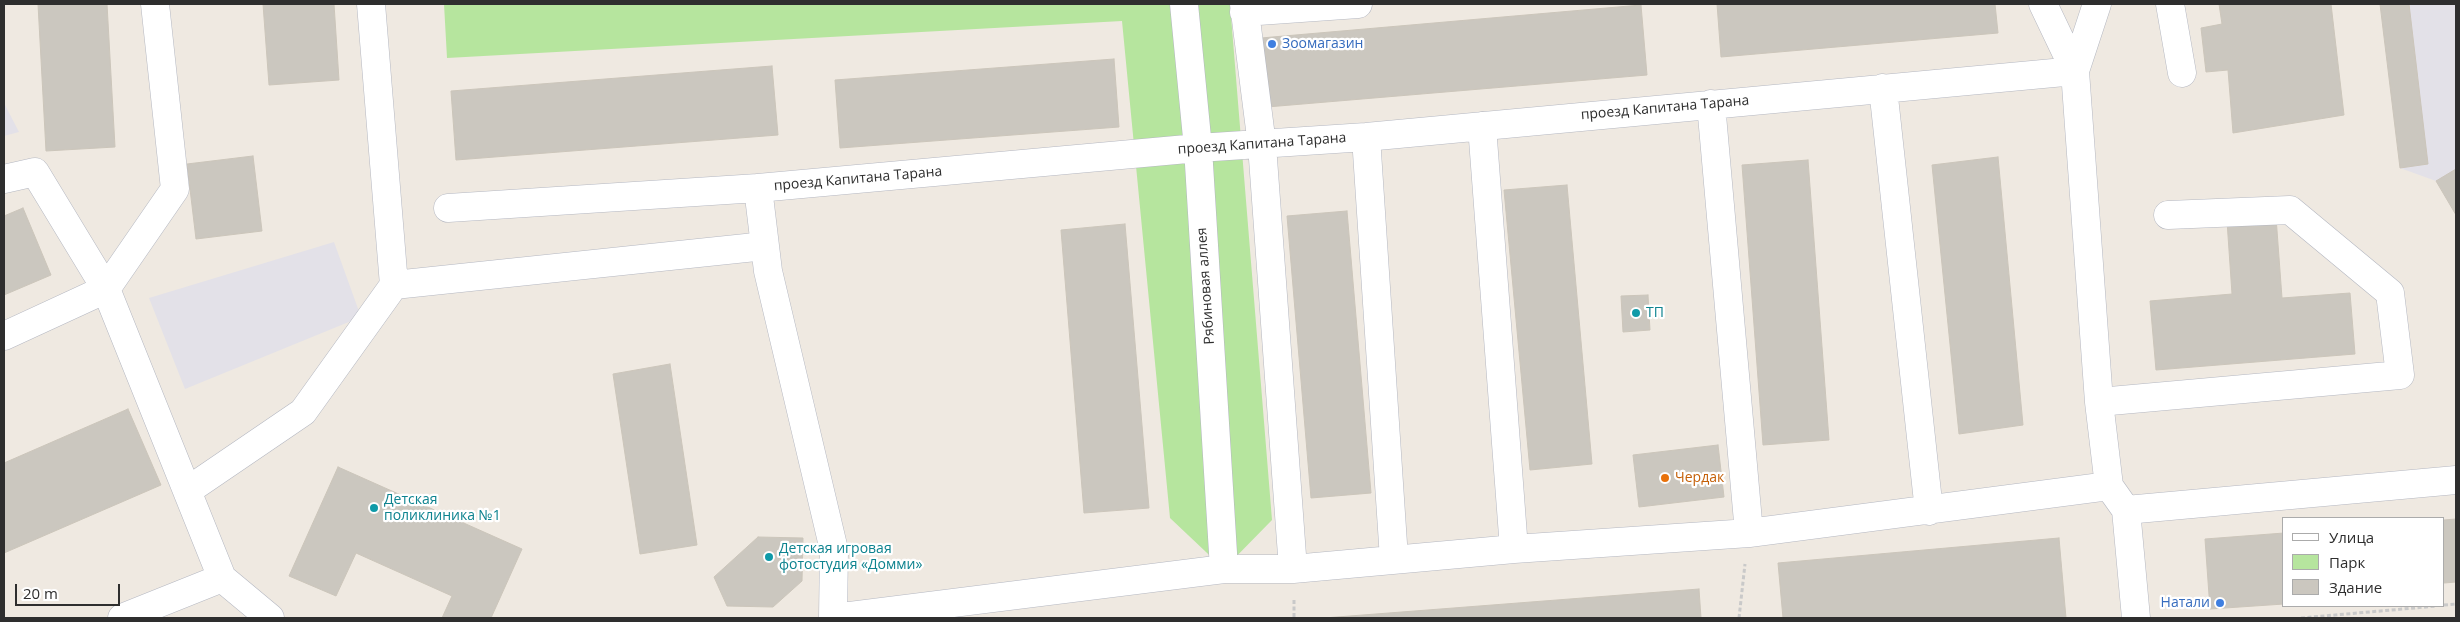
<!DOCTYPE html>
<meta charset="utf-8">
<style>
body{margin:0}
#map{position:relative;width:2460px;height:622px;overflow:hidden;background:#efe9e1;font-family:"Open Sans",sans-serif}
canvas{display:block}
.frame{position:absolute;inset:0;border:5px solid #2e2e2e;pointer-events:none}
.legend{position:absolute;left:2282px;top:517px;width:162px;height:90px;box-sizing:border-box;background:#fff;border:1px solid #ababab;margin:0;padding:6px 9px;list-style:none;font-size:15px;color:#2e2e2e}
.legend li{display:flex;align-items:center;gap:10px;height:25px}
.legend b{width:25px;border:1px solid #ababab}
.scale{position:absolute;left:15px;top:584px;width:105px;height:22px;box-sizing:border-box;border:2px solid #2e2e2e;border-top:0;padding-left:6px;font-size:15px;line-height:18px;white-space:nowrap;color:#2e2e2e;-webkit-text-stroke:4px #fff;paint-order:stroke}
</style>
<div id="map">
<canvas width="2460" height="622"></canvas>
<div class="frame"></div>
<ul class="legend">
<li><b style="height:6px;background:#fff"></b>Улица</li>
<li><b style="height:14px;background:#b6e59e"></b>Парк</li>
<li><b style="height:14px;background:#cbc7bf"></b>Здание</li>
</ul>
<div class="scale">20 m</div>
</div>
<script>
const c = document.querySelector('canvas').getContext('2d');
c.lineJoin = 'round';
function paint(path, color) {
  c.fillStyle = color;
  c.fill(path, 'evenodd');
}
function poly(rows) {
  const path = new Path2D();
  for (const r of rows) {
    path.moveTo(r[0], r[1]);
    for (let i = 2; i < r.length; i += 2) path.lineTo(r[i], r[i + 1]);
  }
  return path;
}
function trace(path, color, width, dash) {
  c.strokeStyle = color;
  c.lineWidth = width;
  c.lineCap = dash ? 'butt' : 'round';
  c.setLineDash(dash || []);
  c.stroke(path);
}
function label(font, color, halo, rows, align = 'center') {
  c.font = font + ' "Open Sans",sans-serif';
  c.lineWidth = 4.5;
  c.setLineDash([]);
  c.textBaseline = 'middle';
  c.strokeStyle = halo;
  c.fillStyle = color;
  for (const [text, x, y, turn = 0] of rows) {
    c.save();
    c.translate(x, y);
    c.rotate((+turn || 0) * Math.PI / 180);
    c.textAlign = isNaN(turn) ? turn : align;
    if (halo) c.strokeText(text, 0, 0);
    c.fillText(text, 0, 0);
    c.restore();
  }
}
const industrial = poly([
 [2380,4,2456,4,2456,215,2436,181,2400,168],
 [4,103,19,132,4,136],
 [334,242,361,317,185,389,149,298]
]);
const green = poly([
 [444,4,1230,4,1272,520,1224,569,1170,518,1122,21,447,58]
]);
const building = poly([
 [38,4,107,4,115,147,46,151,38,4],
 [263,4,334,4,339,80,269,85,263,4],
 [1717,4,1995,4,1998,33,1721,57,1717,4],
 [2219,4,2331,4,2344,115,2233,133,2228,70,2206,72,2201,28,2222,24,2219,4],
 [2380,4,2409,4,2428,164,2400,168,2380,4],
 [1641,5,1647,75,1267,107,1261,38,1641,5],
 [1114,59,1119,127,840,148,835,80,1114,59],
 [772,66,778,135,456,160,451,91,772,66],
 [253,156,262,231,196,239,187,164,253,156],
 [1998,157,2023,425,1959,434,1932,165,1998,157],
 [1808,160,1829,440,1763,445,1742,165,1808,160],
 [2456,169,2456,215,2436,181,2456,169],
 [1567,185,1592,464,1530,470,1504,190,1567,185],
 [23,208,51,275,4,295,4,216,23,208],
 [1347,211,1371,493,1311,498,1287,216,1347,211],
 [2276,217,2282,298,2350,293,2355,354,2156,370,2150,301,2232,294,2227,221,2276,217],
 [1125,224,1149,508,1084,513,1061,230,1125,224],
 [1648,295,1650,330,1623,332,1621,296,1648,295],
 [670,364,697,545,640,554,613,374,670,364],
 [128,409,161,485,4,553,4,463,128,409],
 [1718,445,1724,497,1639,507,1633,455,1718,445],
 [338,467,522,549,491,618,442,618,452,596,356,553,336,596,289,576,338,467],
 [2456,519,2456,582,2444,583,2444,520,2456,519],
 [2284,533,2284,604,2210,609,2205,539,2284,533],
 [758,537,803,538,802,581,773,607,727,606,714,577,758,537],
 [2059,538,2066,618,1783,618,1778,563,2059,538],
 [1699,589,1701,618,1324,618,1699,589]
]);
const path = poly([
 [1294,600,1294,618],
 [2444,605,2456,604],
 [1739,618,1745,564],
 [2301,618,2437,606]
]);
const minor = poly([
 [155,4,175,189,106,289,222,578,270,618],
 [371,4,394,285],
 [1184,4,1198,148,1224,569],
 [2043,4,2075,71,2099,402,2109,486,2126,510,2136,618],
 [2170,4,2182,73],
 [1244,12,1358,4],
 [2075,71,2097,4],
 [1883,88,1929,511],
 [1711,104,1749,533],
 [1482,126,1514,549],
 [1366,137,1394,559],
 [4,179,35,172,106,289,4,336],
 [758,188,768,271,834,550,833,618],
 [448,208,758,188,1198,148,1366,137,2075,71],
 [2099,402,2400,375,2390,293,2290,210,2168,215],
 [187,491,303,412,394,285,765,246],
 [2126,510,2456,480],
 [1293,569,1514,549,1749,533,2109,486],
 [122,618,222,578],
 [834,618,1224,569,1293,569,1262,145,1244,4]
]);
const markers = [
 [1272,44,5,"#3f7fe0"],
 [1636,313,5,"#0f9aa8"],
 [1665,478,5,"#e8710a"],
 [374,508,5,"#0f9aa8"],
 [769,557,5,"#0f9aa8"],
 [2220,603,5,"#3f7fe0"]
];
const shopNames = [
 ["Зоомагазин",1282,44],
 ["Натали",2210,603,"right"]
];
const streetNames = [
 ["проезд Капитана Тарана",1665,108,-5],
 ["проезд Капитана Тарана",1262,144,-4],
 ["проезд Капитана Тарана",858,179,-5],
 ["Рябиновая аллея",1206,286,-94]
];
const cultureNames = [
 ["ТП",1646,313],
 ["Детская",384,500],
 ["поликлиника №1",384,516],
 ["Детская игровая",779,549],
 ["фотостудия «Домми»",779,565]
];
const foodNames = [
 ["Чердак",1675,478]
];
paint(industrial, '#e3e1e8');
paint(green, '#b6e59e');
paint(building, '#cbc7bf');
trace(building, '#cbc5ba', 1);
trace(minor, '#b4b7c1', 29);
trace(path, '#c9c9c9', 3, [4, 2.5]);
trace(minor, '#fff', 28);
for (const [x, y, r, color] of markers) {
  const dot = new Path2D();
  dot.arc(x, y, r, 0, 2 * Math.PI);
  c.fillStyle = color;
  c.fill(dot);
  trace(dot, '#fff', 2);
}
label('14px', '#366cbe', '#fff', shopNames, 'left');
label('14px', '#2e2e2e', '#fff', streetNames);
label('14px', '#0d838f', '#fff', cultureNames, 'left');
label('14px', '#c56008', '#fff', foodNames, 'left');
</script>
